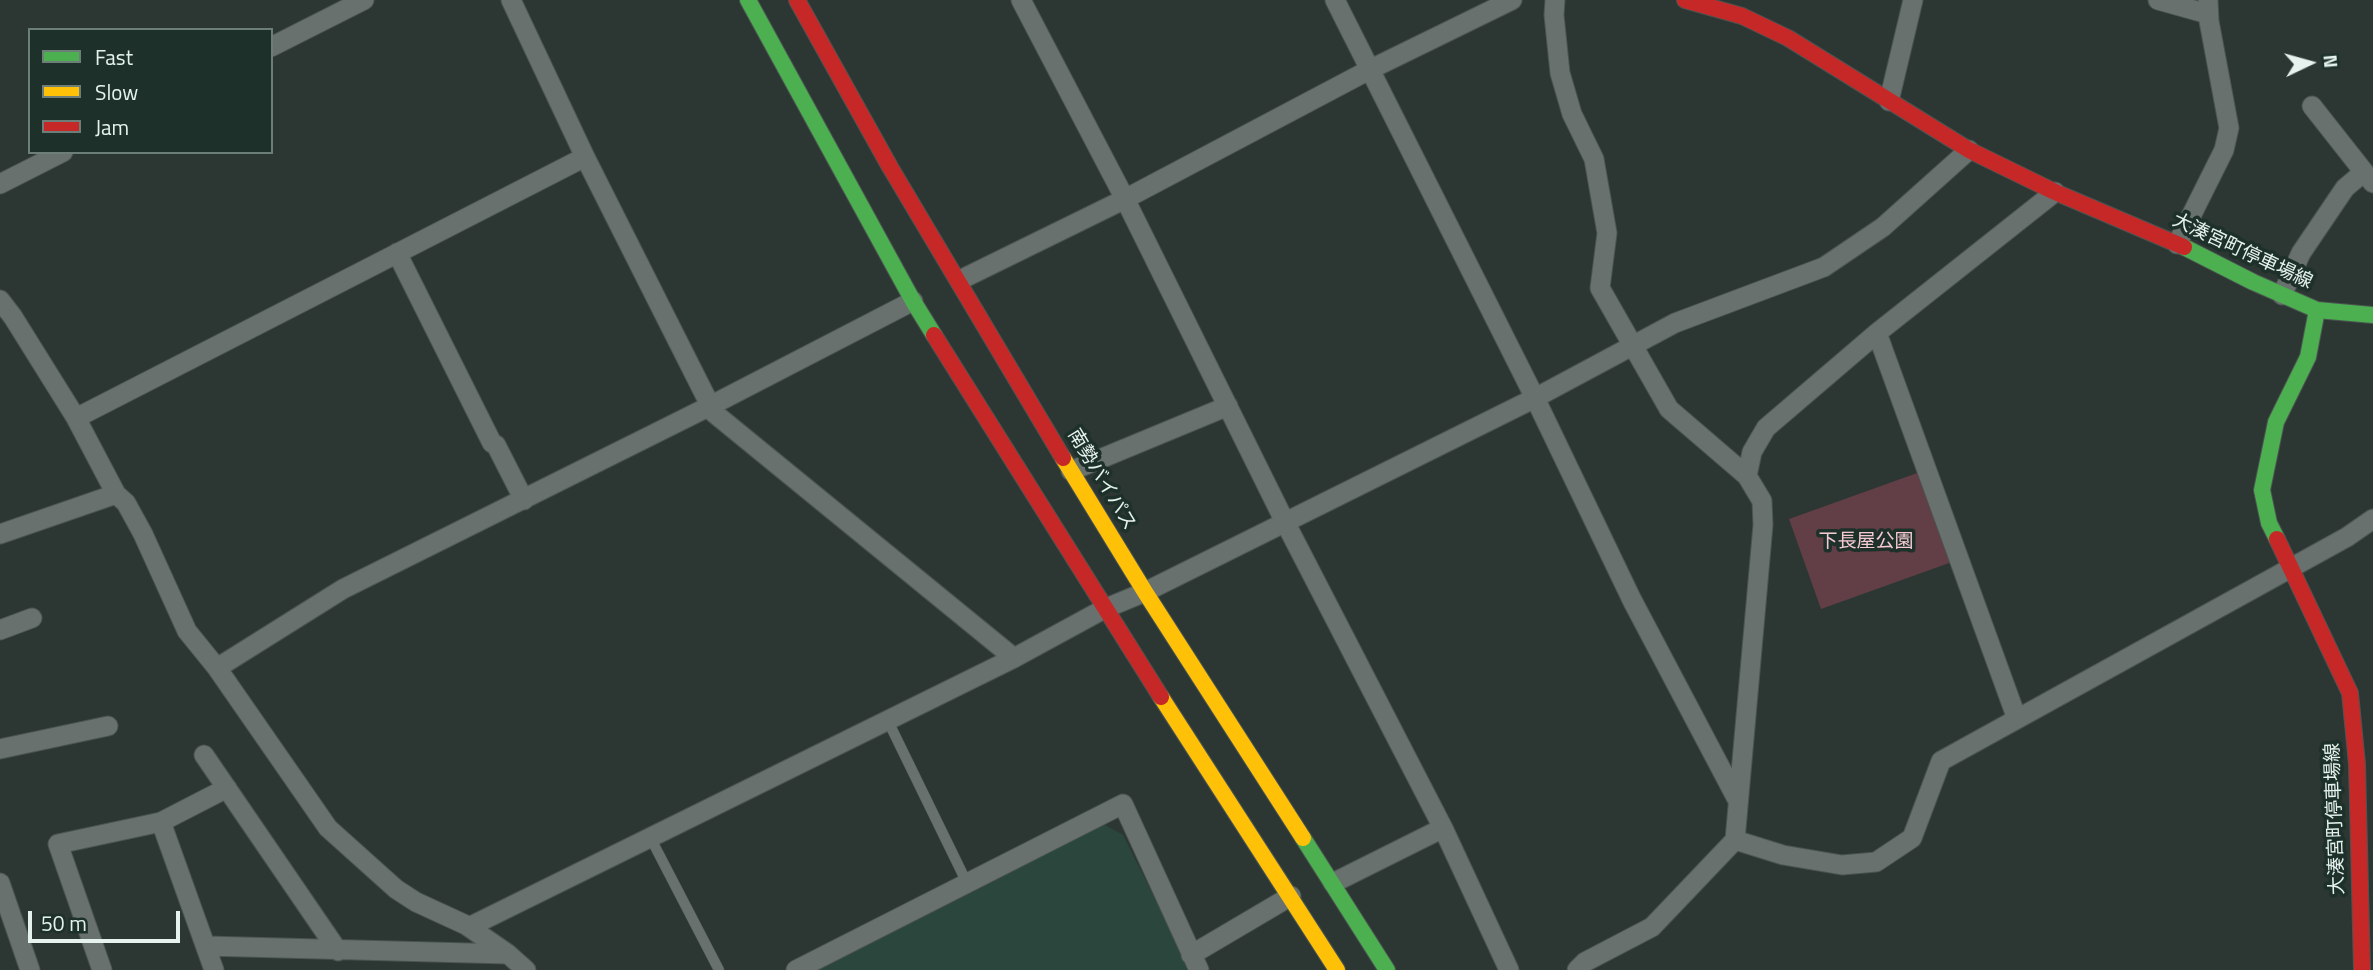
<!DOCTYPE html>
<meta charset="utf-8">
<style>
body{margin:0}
#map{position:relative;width:2373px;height:970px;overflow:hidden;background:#2c3733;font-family:"Titillium Web",sans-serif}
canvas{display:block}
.legend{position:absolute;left:28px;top:28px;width:245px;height:126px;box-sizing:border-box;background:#1d312a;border:2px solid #6d7e78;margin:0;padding:9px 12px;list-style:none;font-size:21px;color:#e6f2ed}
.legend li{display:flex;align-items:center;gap:14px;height:35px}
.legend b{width:35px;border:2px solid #6d7e78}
.north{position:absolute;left:2275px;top:28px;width:70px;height:70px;-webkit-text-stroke:5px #1d312a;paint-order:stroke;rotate:85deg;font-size:19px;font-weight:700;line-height:28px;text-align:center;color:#e6f2ed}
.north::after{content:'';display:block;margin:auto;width:24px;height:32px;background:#e6f2ed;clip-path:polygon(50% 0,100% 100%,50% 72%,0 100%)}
.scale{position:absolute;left:28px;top:911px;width:152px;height:32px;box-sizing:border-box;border:4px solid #e6f2ed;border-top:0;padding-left:9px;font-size:21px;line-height:24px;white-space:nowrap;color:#e6f2ed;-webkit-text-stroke:5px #1d312a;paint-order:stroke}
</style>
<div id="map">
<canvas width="2373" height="970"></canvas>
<ul class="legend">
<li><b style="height:9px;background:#4caf50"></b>Fast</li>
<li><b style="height:9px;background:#ffc107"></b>Slow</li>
<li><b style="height:9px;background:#c62828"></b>Jam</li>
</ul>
<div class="north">N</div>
<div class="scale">50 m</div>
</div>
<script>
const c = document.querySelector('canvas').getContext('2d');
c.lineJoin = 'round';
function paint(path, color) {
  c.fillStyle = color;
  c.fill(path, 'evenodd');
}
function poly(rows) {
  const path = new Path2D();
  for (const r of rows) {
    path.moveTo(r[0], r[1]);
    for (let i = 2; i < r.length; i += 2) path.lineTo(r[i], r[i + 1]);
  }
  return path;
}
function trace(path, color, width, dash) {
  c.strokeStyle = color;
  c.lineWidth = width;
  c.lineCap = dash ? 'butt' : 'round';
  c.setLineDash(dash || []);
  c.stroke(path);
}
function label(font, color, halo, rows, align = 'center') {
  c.font = font + ' "Titillium Web","Noto Sans JP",sans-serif';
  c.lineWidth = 7;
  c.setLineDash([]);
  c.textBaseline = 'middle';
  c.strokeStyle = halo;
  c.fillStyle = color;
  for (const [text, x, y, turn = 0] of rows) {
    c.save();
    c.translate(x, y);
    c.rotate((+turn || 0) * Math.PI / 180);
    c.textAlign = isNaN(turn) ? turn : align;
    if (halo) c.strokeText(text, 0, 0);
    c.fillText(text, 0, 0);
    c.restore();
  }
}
const built = poly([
 [1098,821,1123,835,1191,970,816,970]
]);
const green = poly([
 [1920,472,1952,562,1821,609,1789,519]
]);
const lane = poly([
 [887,719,967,883],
 [650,837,719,970]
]);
const street = poly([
 [511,0,585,157,714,413,1014,658],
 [1021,0,1125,199,1285,522,1443,828,1509,970],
 [1335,0,1535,398,1632,600,1737,799],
 [1555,0,1554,15,1560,73,1572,114,1594,159,1607,233,1600,288,1669,409,1747,476],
 [2158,0,2208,14],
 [271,47,364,0],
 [1889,101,1913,0],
 [2312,106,2364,172],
 [0,184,63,152],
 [2177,244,2224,150,2229,128,2209,21,2208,0],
 [397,253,492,443,496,445,524,500],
 [960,280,1125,199,1369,70,1512,0],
 [2282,295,2301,253,2345,188,2364,172,2373,183],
 [0,300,13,317,76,418,116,494,126,503,143,534,187,631,217,668,328,828,396,889,416,902,466,925,508,954,526,970],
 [1877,333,2017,719],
 [76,418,585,157],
 [1071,471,1228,406],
 [0,534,116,494],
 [0,630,32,618],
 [217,668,343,589,710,406,913,301],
 [0,749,108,726],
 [204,755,338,951],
 [161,822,227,788],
 [1735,840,1783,855,1842,865,1876,862,1912,838,1941,761,2347,537,2373,519],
 [0,883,30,970],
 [1333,883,1443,828],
 [469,927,1014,658,1104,609,1145,592,1535,398,1675,323,1824,267,1883,227,1969,150],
 [206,946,507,954],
 [1191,955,1291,896],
 [102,970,58,844,161,822,214,970],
 [796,970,1123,804,1199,970],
 [1577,970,1585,962,1652,927,1735,840,1763,525,1762,501,1747,476,1752,452,1766,428,1877,333,2055,192]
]);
const fast = poly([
 [748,0,913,301,934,335],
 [2184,247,2253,282,2317,310,2308,357,2276,422,2262,490,2269,523,2277,539],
 [2317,310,2373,315],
 [1303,838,1387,970]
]);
const slow = poly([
 [1063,458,1145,592,1303,838],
 [1161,697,1337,970]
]);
const jam = poly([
 [797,0,890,167,1063,458],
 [1685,0,1742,16,1788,38,1969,150,2055,192,2184,247],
 [934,335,1161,697],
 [2277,539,2350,693,2357,764,2362,970]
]);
const streetNames = [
 ["大湊宮町停車場線",2242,252,25],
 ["南勢バイパス",1101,480,59],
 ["大湊宮町停車場線",2336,819,-92]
];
const parkNames = [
 ["下長屋公園",1866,542]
];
paint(built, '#2b463d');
paint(green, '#623e46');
trace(lane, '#4b5451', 11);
trace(street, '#4b5451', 21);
trace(fast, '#4b5451', 18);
trace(slow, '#4b5451', 18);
trace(jam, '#4b5451', 18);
trace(lane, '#68716e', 10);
trace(street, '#68716e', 19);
trace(fast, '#4caf50', 16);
trace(slow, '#ffc107', 16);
trace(jam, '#c62828', 16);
label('19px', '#e6f2ed', '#1d312a', streetNames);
label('19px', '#f5c9d2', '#1d312a', parkNames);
</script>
